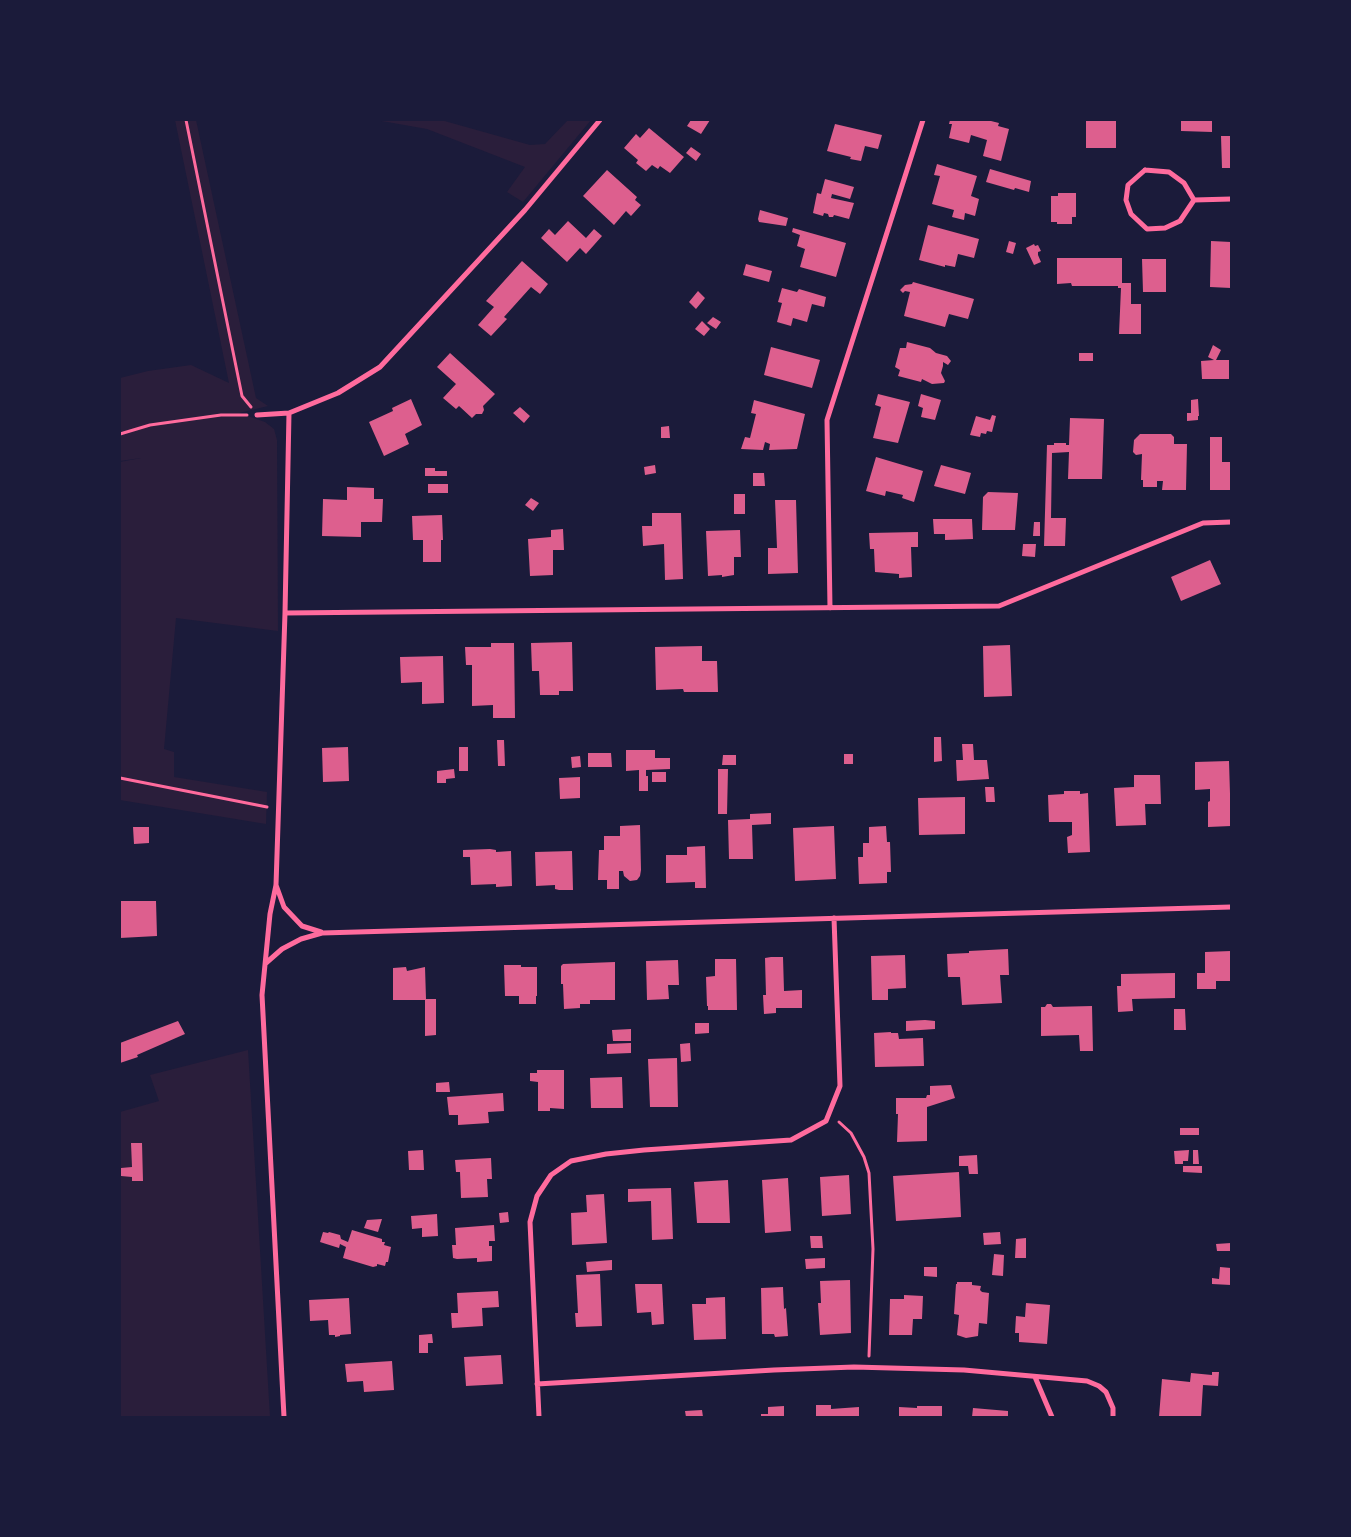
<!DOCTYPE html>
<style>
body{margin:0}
#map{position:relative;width:1351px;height:1537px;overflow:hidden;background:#1b1b3a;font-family:Manrope,sans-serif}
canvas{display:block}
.frame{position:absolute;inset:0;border:121px solid #1b1b3a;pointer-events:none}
</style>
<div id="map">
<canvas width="1351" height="1537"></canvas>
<div class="frame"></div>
</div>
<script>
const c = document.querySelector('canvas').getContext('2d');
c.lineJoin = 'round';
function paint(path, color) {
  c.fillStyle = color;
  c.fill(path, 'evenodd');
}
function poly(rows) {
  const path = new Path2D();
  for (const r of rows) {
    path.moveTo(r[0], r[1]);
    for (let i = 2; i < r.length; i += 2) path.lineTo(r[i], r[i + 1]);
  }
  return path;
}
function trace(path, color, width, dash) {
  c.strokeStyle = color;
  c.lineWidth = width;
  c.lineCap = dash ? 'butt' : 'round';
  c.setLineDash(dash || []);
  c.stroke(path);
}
const green = poly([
 [175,120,196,120,256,398,268,406,239,413,265,422,274,429,277,440,278,631,176,618,164,749,174,752,174,777,267,792,266,824,120,800,120,462,141,458,120,461,120,378,148,371,191,365,229,383],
 [376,120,441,120,530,145,545,144,568,120,591,120,523,202,507,192,525,167,427,129],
 [248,1050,270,1417,120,1417,120,1112,159,1101,150,1075]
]);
const building = poly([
 [691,120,710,120,701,134,687,126],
 [950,120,987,120,999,123,998,126,1009,129,1001,161,983,156,987,140,971,135,969,143,949,138,952,124,949,124],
 [1086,120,1116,120,1116,148,1086,148],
 [1181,120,1212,120,1212,132,1181,131],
 [835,124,882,135,878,149,865,146,861,161,850,159,851,157,827,151],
 [649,128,684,157,670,173,660,166,658,169,652,165,646,171,636,163,638,160,624,148,636,134,640,138],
 [1221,136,1231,136,1231,168,1222,168],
 [691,147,701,154,696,161,686,153],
 [937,164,977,176,971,196,979,199,975,216,965,213,964,220,952,217,954,210,932,204,940,176,934,175],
 [990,169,1031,181,1029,192,1015,188,1014,190,986,182],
 [607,170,637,197,635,200,641,205,631,216,626,211,614,225,583,196],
 [825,179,854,187,850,199,832,194,831,198,854,203,849,219,834,215,833,217,829,217,828,214,824,213,823,216,813,213,817,193,821,194],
 [1058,193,1076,193,1076,217,1072,217,1072,224,1057,224,1057,222,1051,222,1051,196,1058,196],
 [760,210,788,218,786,226,759,222,758,219],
 [568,221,586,238,594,229,602,236,586,254,580,248,567,262,541,238,549,229,555,235],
 [928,225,979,239,974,258,958,254,955,267,945,265,945,267,919,260],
 [793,228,846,243,836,277,800,267,805,249,797,246,800,235,792,232],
 [1009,241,1016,243,1013,254,1006,252],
 [1211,241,1231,242,1231,288,1210,287],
 [1034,244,1035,246,1038,245,1041,251,1038,252,1038,255,1041,262,1034,265,1026,248],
 [1057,258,1122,258,1122,283,1131,283,1131,304,1141,304,1141,334,1119,334,1121,288,1118,288,1118,286,1072,286,1071,283,1057,284],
 [1142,259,1166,259,1166,292,1143,292],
 [522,261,548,284,540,294,531,287,504,317,507,319,491,336,478,325,494,307,486,301],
 [746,264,772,271,769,282,743,275],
 [913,282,974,299,968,319,949,314,945,327,904,316,910,292,905,291,903,293,900,290,905,285,912,284],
 [782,288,797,292,799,289,826,297,824,307,812,304,807,322,793,318,791,326,777,322,782,303,778,302],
 [698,291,705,298,696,309,689,302],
 [713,317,721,322,716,329,707,323],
 [702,321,710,329,704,336,695,329],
 [907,342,930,348,936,353,947,356,951,361,948,365,943,362,943,366,941,373,945,381,944,383,932,384,922,379,921,382,898,376,900,370,895,367,900,348,906,348],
 [1213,345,1221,350,1216,360,1229,360,1229,379,1202,379,1201,361,1214,360,1208,357],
 [771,347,820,360,812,388,764,375],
 [450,353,495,394,483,406,484,410,482,414,476,414,472,418,459,406,456,409,443,398,456,384,437,367],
 [1079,353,1093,353,1093,361,1079,361],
 [878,394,910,402,898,443,873,438,881,407,875,405],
 [921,394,941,400,935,420,921,417,923,408,918,406],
 [411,399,422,425,405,434,409,444,384,456,369,422,393,411,392,408],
 [1198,399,1199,416,1198,416,1198,420,1187,421,1187,413,1191,413,1191,400],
 [754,400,805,414,797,449,769,450,770,444,765,442,763,450,741,449,745,437,750,438,756,414,751,413],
 [520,407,530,416,524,423,513,413],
 [992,415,996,416,992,432,987,431,986,434,981,433,980,437,970,435,976,416,990,420],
 [1070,418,1104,419,1102,479,1068,479,1069,452,1052,453,1051,518,1066,518,1065,546,1044,546,1047,445,1054,445,1054,443,1066,443,1066,445,1069,445],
 [669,426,670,438,661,438,661,427],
 [1140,434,1171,434,1174,437,1174,444,1187,444,1186,490,1162,490,1163,481,1157,481,1157,487,1143,487,1143,480,1141,480,1142,454,1136,455,1133,452,1134,440],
 [1210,437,1222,437,1222,462,1231,462,1231,490,1210,490],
 [876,457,923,471,914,502,902,498,903,495,886,491,885,496,866,491],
 [655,465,656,473,645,475,644,467],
 [941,465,971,473,965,494,934,486],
 [425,468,435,468,435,471,447,471,447,476,425,476],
 [753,473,764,473,765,486,753,486],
 [428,484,448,484,448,493,428,493],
 [347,487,374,488,374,499,383,499,382,522,361,522,361,537,322,536,323,499,347,500],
 [988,492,1018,493,1015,530,982,530,983,497],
 [734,494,745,494,745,514,734,514],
 [531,498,539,503,533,511,525,505],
 [775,500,796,500,798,573,768,574,768,548,777,548],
 [652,513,681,513,683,579,665,580,664,544,643,546,642,526,652,526],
 [442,515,443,540,441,540,441,562,423,562,423,540,413,540,412,516],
 [933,519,972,519,973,539,945,540,945,534,934,534],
 [1034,522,1040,522,1040,536,1033,536],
 [563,529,564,550,553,550,553,575,530,576,528,539,551,537,551,530],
 [740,530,741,557,734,557,734,575,722,577,722,575,708,576,706,531],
 [918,532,918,547,911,547,912,577,899,578,899,574,875,572,874,549,870,549,869,533],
 [1023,544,1036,544,1035,557,1022,556],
 [1210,560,1221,584,1181,601,1171,577],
 [572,642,573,691,559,691,559,695,540,695,539,671,532,671,531,643],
 [491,643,514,643,515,718,493,718,493,705,472,706,472,665,466,665,465,647,491,647],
 [1010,645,1012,696,984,697,983,646],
 [702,646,702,661,717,661,718,692,684,692,683,689,656,690,655,647],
 [443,656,444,703,422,704,422,682,401,683,400,657],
 [934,737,941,737,942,761,934,762],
 [497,740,504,740,505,766,498,766],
 [962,744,973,744,974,760,987,760,989,779,957,781,956,760,963,760],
 [348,747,349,781,323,782,322,748],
 [459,747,468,747,468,771,459,771],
 [626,750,655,750,655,758,670,758,670,769,646,770,646,776,648,776,648,791,639,791,639,770,626,771],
 [588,753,611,753,612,767,588,767],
 [844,754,853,754,853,764,844,764],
 [723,755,736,755,736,765,722,765],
 [580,756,581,767,572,768,571,757],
 [1229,761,1231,826,1208,827,1208,802,1210,801,1210,789,1195,790,1195,762],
 [454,769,455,778,446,779,446,783,437,783,437,771],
 [718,769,728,769,727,814,718,814],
 [652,772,666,772,666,782,652,782],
 [1134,775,1160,775,1161,804,1145,804,1146,825,1116,826,1114,788,1134,787],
 [580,777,580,798,560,799,559,778],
 [985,787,994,787,995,802,986,802],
 [1064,791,1080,791,1080,794,1088,793,1090,852,1068,853,1067,837,1072,835,1072,822,1049,822,1048,795,1064,794],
 [965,797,965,834,919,835,918,798],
 [771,813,771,824,752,825,753,859,729,859,728,820,750,819,750,814],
 [640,825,641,870,640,876,637,880,630,881,624,876,623,871,619,871,619,889,607,889,607,880,598,880,599,850,604,850,604,836,620,836,620,826],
 [834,826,836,879,795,881,793,828],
 [886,826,887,842,890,842,891,872,887,872,887,883,859,884,858,857,863,857,863,843,869,843,869,827],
 [133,827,149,827,149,843,134,844],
 [705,846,706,888,695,888,695,882,666,883,666,855,687,855,687,847],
 [490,849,496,850,496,852,511,851,512,886,496,887,496,884,471,885,470,857,463,857,463,850],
 [572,851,573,890,559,890,555,889,555,885,536,886,535,852],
 [120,901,156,901,157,936,120,938],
 [1008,949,1009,975,1000,975,1002,1003,962,1005,960,977,948,977,947,954,969,953,969,951],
 [1231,951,1231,981,1216,981,1216,989,1197,989,1197,973,1205,973,1205,952],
 [905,955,906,988,888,989,888,1000,872,1000,871,956],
 [771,957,783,957,784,991,802,990,802,1008,776,1008,776,1013,764,1014,763,995,766,995,765,958],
 [715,959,736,959,737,1010,708,1010,708,1006,707,1006,706,977,715,976],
 [678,960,679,985,668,985,669,999,647,1000,646,961],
 [615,962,615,1000,590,1000,590,1004,580,1004,580,1008,564,1009,563,984,561,984,561,966,563,964],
 [504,965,521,965,521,967,537,967,537,996,536,996,536,1004,519,1004,519,996,505,996],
 [406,967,407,971,425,967,426,999,436,999,436,1035,425,1036,425,1000,393,1000,393,968],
 [1175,973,1175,998,1132,999,1133,1011,1118,1012,1117,986,1121,986,1121,974],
 [1047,1004,1051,1004,1053,1007,1092,1006,1093,1051,1080,1051,1079,1035,1041,1036,1041,1007,1045,1007],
 [1174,1009,1185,1009,1186,1030,1174,1030],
 [925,1020,935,1021,935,1029,906,1031,906,1021],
 [178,1021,185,1034,137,1055,138,1057,120,1063,120,1043],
 [695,1023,709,1023,709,1033,695,1034],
 [631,1029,631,1041,613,1041,612,1030],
 [891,1032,891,1033,898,1033,899,1039,923,1038,924,1066,875,1067,874,1033],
 [631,1043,631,1053,607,1054,607,1044],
 [690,1043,691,1061,681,1062,680,1044],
 [677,1058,678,1107,650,1107,648,1059],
 [537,1070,564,1070,564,1109,550,1108,550,1111,538,1111,538,1082,530,1081,530,1073,537,1073],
 [622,1077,623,1108,591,1108,590,1078],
 [449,1082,450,1092,436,1092,436,1083],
 [951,1085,955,1098,927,1107,927,1141,897,1142,898,1114,896,1114,896,1098,926,1098,927,1095,930,1095,930,1086],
 [503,1093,504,1111,488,1112,489,1123,458,1125,458,1115,449,1115,447,1097],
 [1180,1128,1199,1128,1199,1135,1180,1135],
 [131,1143,142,1143,143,1181,132,1181,132,1177,121,1176,121,1168,132,1167],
 [423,1150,424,1170,409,1170,408,1151],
 [1189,1150,1188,1161,1183,1161,1183,1164,1175,1164,1174,1151],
 [1193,1150,1198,1150,1199,1164,1193,1164],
 [977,1155,978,1174,969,1174,968,1166,959,1166,959,1156],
 [491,1158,492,1179,487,1179,488,1197,461,1198,460,1172,456,1172,455,1160],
 [1183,1166,1202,1166,1202,1173,1183,1172],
 [959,1172,961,1217,896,1221,893,1176],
 [849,1175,851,1214,822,1216,820,1177],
 [788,1178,791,1231,765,1233,762,1180],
 [728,1180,730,1223,697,1223,694,1182],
 [671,1188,673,1239,652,1240,651,1201,628,1202,628,1189],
 [604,1194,607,1243,572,1245,571,1213,587,1212,586,1195],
 [508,1212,509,1222,500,1223,499,1213],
 [437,1214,438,1236,422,1237,422,1228,412,1229,411,1216],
 [382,1219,378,1232,364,1228,367,1220],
 [494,1225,495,1241,489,1241,489,1246,492,1246,492,1261,477,1262,477,1258,457,1259,453,1258,452,1245,456,1245,455,1228],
 [352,1230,382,1239,382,1242,385,1242,384,1245,391,1247,388,1262,386,1262,385,1266,377,1264,377,1266,373,1267,343,1258,346,1247,340,1244,339,1248,320,1242,323,1232,328,1233,329,1232,340,1235,341,1239,348,1242],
 [1000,1232,1001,1244,984,1245,983,1233],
 [810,1236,822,1236,823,1248,811,1248],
 [1026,1238,1026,1258,1015,1258,1016,1239],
 [1231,1243,1231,1251,1217,1251,1216,1244],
 [994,1254,1004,1255,1003,1276,992,1275],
 [825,1258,825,1268,806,1269,805,1259],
 [612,1260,612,1270,587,1272,586,1262],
 [924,1267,937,1267,937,1277,924,1276],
 [1220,1267,1231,1268,1231,1285,1212,1284,1212,1278,1219,1279],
 [600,1274,602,1326,576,1327,575,1313,578,1313,576,1275],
 [850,1280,851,1333,820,1335,818,1303,821,1303,820,1281],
 [957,1282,972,1282,972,1285,981,1286,980,1290,982,1292,989,1293,987,1324,979,1323,978,1336,966,1338,957,1335,959,1315,954,1314,956,1284,957,1284],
 [635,1284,662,1284,664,1324,652,1325,651,1312,637,1313],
 [783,1287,784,1309,786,1308,788,1336,775,1337,774,1334,762,1334,761,1288],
 [498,1291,499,1307,482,1308,483,1326,452,1328,451,1313,458,1313,457,1293],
 [904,1295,923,1296,922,1319,913,1319,912,1335,889,1335,890,1299,904,1299],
 [725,1297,726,1339,694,1340,692,1304,706,1304,706,1298],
 [349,1298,351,1334,340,1335,340,1336,335,1337,335,1335,329,1335,328,1320,310,1321,309,1300],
 [1026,1303,1050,1305,1047,1344,1019,1342,1019,1333,1015,1333,1016,1316,1025,1317],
 [432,1334,433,1343,428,1343,428,1353,419,1353,419,1335],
 [501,1355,503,1384,466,1386,464,1357],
 [392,1361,394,1390,364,1392,363,1381,347,1382,345,1364],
 [1212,1372,1219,1372,1218,1386,1203,1385,1201,1417,1159,1417,1162,1379,1190,1382,1191,1373,1212,1375],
 [816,1405,831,1405,831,1409,859,1407,859,1417,816,1417],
 [784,1406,784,1417,761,1417,761,1414,768,1414,768,1407],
 [917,1406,942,1406,942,1417,899,1417,899,1407,917,1408],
 [973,1408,1008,1411,1008,1417,972,1417],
 [702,1410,703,1417,686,1417,685,1411]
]);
const path = poly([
 [186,120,242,396,251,407],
 [120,434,150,425,221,415,247,415],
 [120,778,267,807],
 [839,1122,851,1133,864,1157,869,1173,873,1249,869,1356]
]);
const minor = poly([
 [1145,170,1169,172,1184,183,1194,200,1180,221,1165,228,1147,229,1131,214,1126,200,1128,185,1145,170],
 [1194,200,1231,199],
 [257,415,289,413,338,393,380,367,525,210,600,120],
 [830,608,827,420,923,120],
 [285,613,999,606,1203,523,1231,522],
 [276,885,284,907,302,926,321,932],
 [266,963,282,949,301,939,322,933,1231,907],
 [1035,1377,1052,1417],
 [537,1384,774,1370,854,1367,964,1370,1087,1381,1099,1386,1106,1392,1113,1408,1113,1417],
 [284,1417,262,995,270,914,276,885,285,613,289,413],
 [539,1417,530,1222,537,1196,551,1175,571,1161,606,1154,644,1150,791,1140,826,1121,840,1086,834,918]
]);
paint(green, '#2a1e3b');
paint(building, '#dd5f8e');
trace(path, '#ff6b9d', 3);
trace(minor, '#ff6b9d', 5);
</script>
